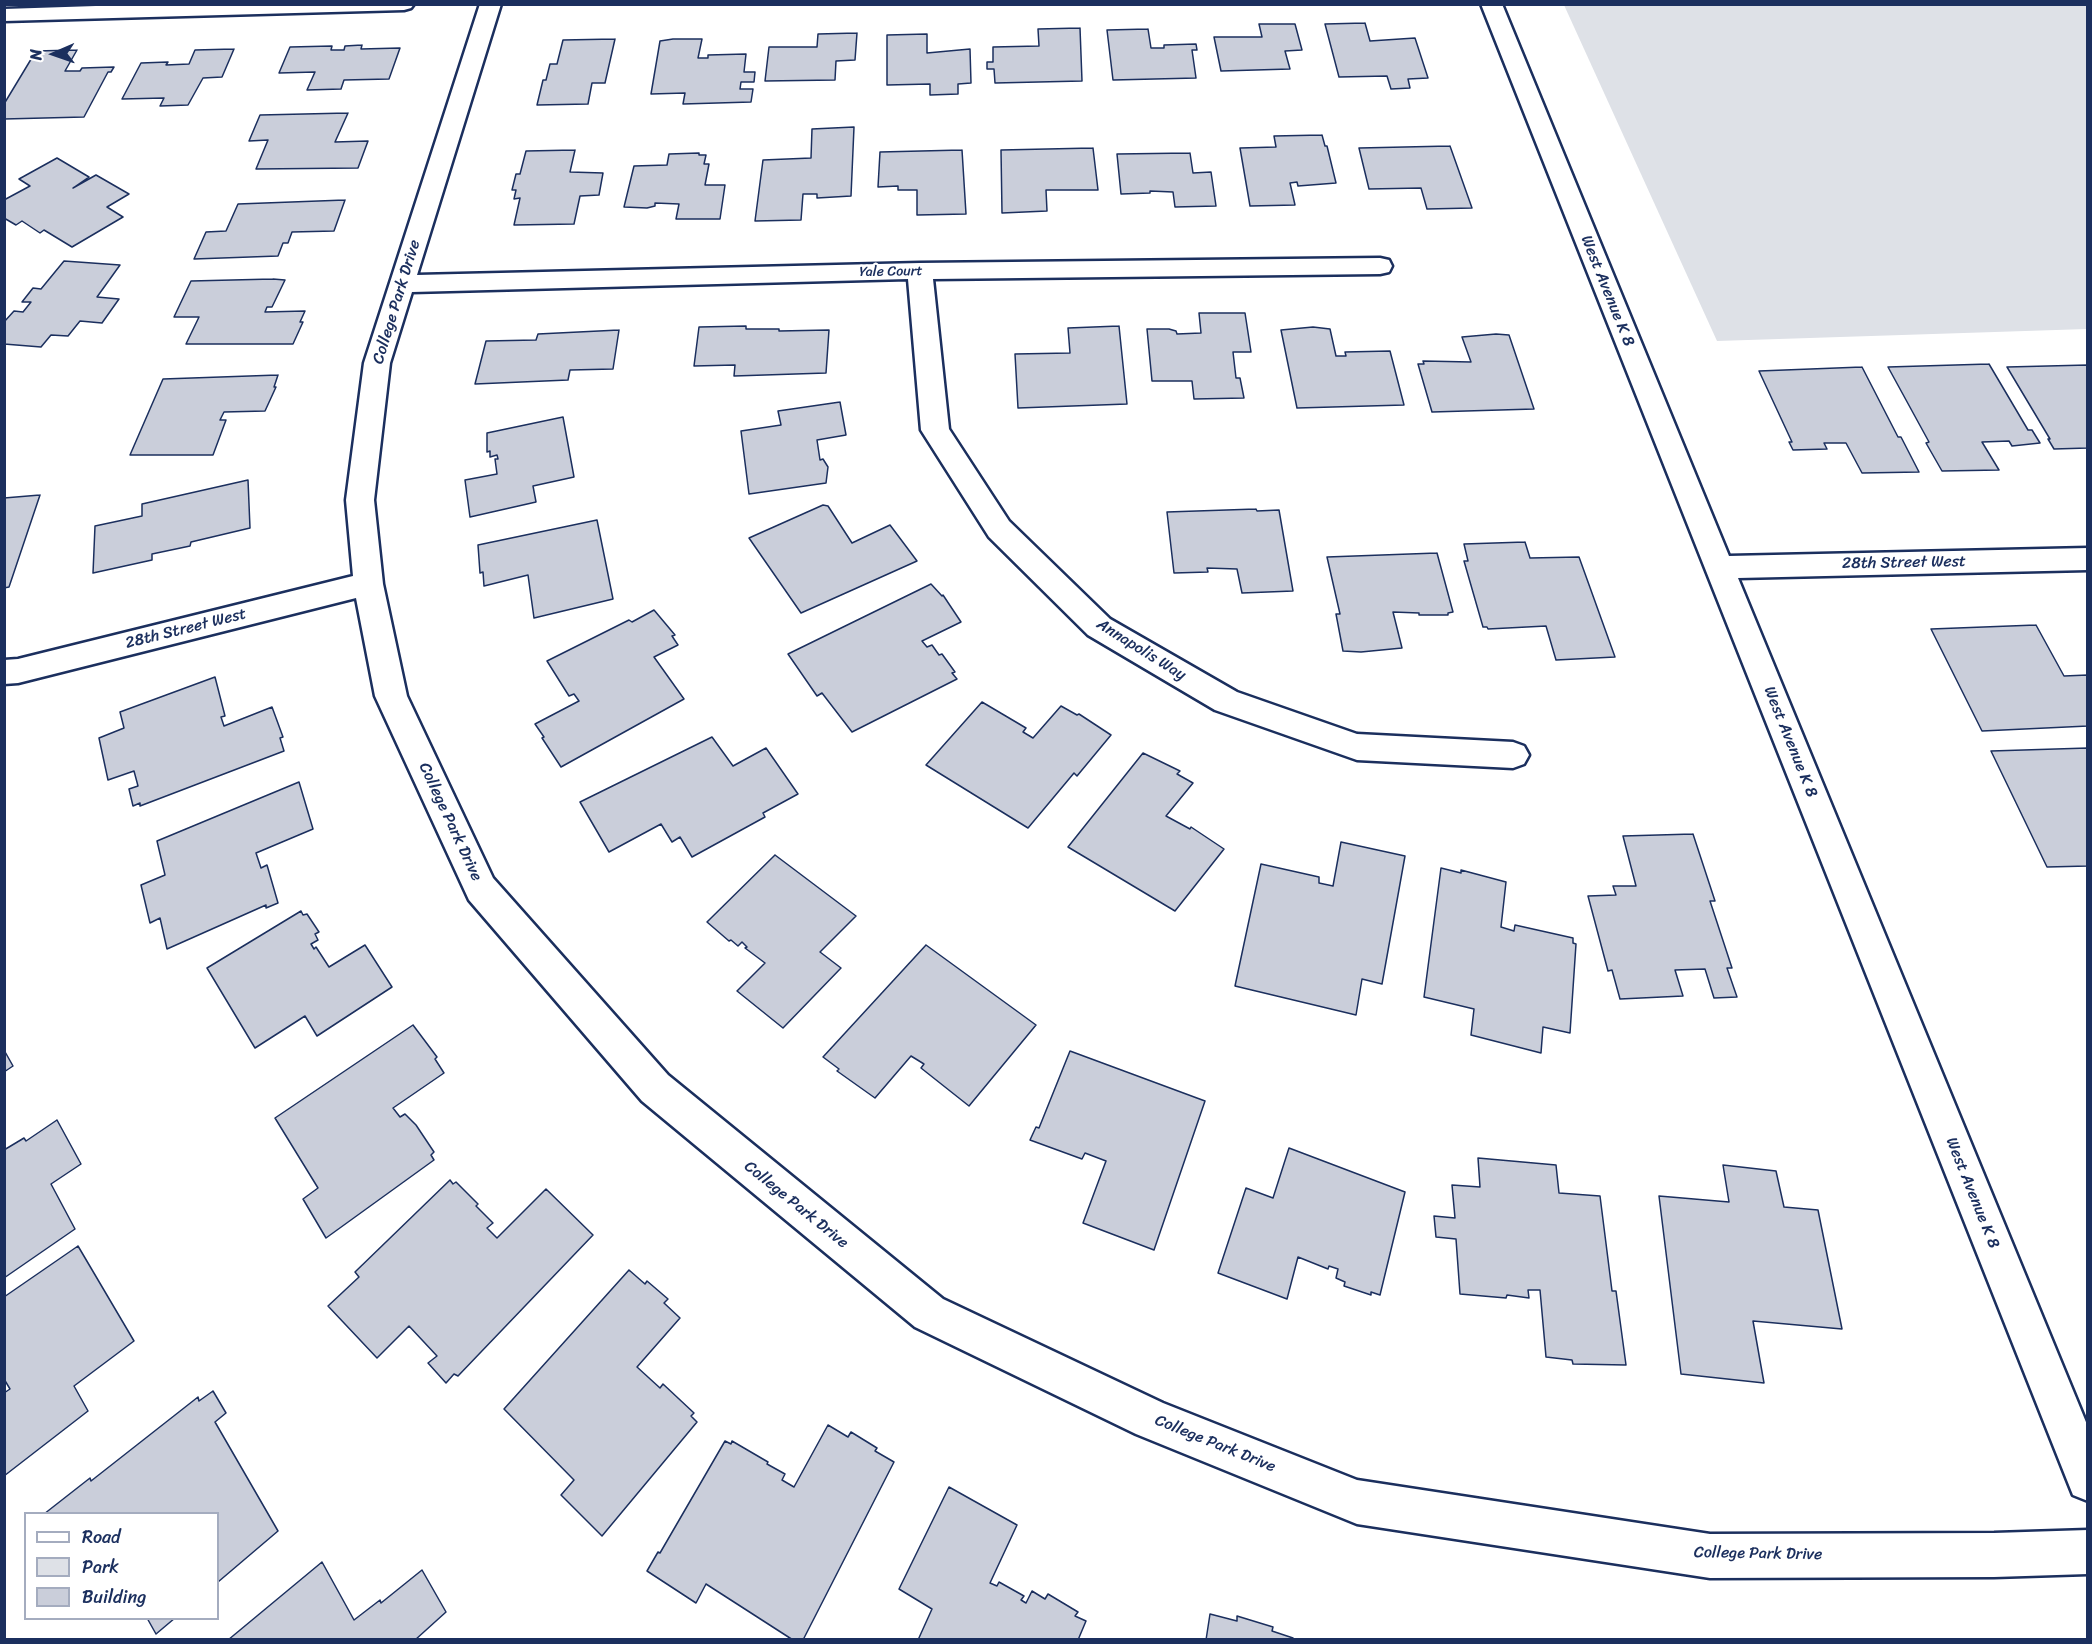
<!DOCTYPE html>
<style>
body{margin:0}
#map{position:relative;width:2092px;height:1644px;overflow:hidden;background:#fff;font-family:Sriracha,sans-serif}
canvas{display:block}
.frame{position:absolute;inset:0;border:6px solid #1b2f5e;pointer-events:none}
.legend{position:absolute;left:24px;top:1512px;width:195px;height:108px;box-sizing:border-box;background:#fff;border:2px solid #a4acbf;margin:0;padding:8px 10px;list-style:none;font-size:18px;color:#1b2f5e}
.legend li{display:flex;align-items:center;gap:12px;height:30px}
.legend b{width:30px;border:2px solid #a4acbf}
.north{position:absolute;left:24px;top:24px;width:60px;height:60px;-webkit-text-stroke:4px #fff;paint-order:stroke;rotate:268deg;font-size:16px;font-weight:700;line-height:24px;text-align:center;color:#1b2f5e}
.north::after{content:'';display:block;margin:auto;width:21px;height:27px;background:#1b2f5e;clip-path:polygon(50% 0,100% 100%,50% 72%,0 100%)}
</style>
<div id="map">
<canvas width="2092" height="1644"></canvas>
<div class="frame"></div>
<ul class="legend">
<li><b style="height:8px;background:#fff"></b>Road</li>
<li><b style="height:16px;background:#dee1e7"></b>Park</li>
<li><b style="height:16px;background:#caceda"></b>Building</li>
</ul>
<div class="north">N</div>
</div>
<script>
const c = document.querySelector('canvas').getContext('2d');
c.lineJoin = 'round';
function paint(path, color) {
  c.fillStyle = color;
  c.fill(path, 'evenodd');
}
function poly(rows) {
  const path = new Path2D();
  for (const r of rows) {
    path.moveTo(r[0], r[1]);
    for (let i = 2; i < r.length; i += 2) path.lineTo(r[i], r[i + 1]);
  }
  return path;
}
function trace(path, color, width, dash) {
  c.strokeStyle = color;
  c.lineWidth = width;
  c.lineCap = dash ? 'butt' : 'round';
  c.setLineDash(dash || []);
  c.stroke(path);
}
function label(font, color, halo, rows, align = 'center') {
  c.font = font + ' Sriracha,sans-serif';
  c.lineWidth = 4.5;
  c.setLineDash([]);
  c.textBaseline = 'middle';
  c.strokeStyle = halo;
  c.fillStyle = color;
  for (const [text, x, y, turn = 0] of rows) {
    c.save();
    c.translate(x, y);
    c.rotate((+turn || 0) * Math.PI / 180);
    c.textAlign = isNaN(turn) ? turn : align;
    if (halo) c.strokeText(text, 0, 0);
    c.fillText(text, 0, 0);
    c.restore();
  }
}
const green = poly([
 [1564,5,2087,5,2087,329,1717,341]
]);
const building = poly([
 [1365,23,1370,41,1415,38,1428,78,1408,79,1410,88,1391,89,1387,76,1339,77,1325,24,1365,23],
 [1259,24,1295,24,1302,50,1285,51,1290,69,1221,71,1214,37,1262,37,1259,24],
 [1080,28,1082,81,995,83,994,69,987,69,987,62,993,62,993,47,1039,46,1038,29,1080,28],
 [1148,29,1151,48,1164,48,1164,45,1196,44,1197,50,1192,50,1196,78,1113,80,1107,30,1148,29],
 [857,33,855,60,836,61,835,80,765,81,769,47,817,47,818,34,857,33],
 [927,34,927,53,970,49,971,83,958,84,958,94,930,95,930,84,887,85,887,35,927,34],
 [615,39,605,83,592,83,588,104,537,105,543,80,546,80,550,64,557,64,563,40,615,39],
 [673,39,702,39,698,58,708,58,708,55,746,54,744,72,755,72,754,82,741,82,740,89,753,89,751,102,683,104,685,93,651,94,660,41,673,39],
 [362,45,361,49,400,48,389,79,344,80,341,89,307,90,315,72,279,73,290,47,332,46,331,50,344,50,345,46,362,45],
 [234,49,222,77,203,78,188,105,160,106,164,98,122,99,141,63,168,62,166,65,189,64,195,50,234,49],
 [77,50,65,71,80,71,82,68,114,67,111,72,108,72,84,117,4,119,4,104,36,51,77,50],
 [348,113,335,142,368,141,358,168,256,169,268,140,249,141,260,115,348,113],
 [854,127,851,196,817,198,817,194,803,194,801,220,755,221,763,160,811,158,812,129,854,127],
 [1322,135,1325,146,1327,146,1336,183,1298,186,1297,182,1290,183,1295,205,1250,206,1240,148,1276,147,1274,136,1322,135],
 [1450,146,1472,208,1427,209,1421,188,1369,189,1359,148,1450,146],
 [1093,148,1098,190,1046,190,1047,211,1002,213,1001,150,1093,148],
 [575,150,570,172,603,173,599,195,580,196,574,224,514,225,520,198,514,199,516,190,512,190,516,174,520,174,526,151,575,150],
 [962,150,966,214,917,215,917,190,898,190,898,186,878,187,880,152,962,150],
 [699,153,699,155,706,155,704,164,709,164,705,185,725,185,720,219,676,219,679,204,655,203,655,206,647,208,624,207,634,166,667,165,669,154,699,153],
 [1190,153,1193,173,1211,172,1216,206,1175,207,1173,192,1150,191,1150,193,1121,194,1117,154,1190,153],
 [57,158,89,177,73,188,96,175,129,194,107,207,123,217,72,247,44,230,40,233,22,221,16,225,4,218,4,200,30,186,19,179,57,158],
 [345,200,334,231,292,232,288,243,283,243,278,256,194,259,206,232,226,231,238,204,345,200],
 [64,261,120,265,97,297,119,299,102,323,80,321,68,336,51,335,41,347,4,344,4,322,14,311,23,312,31,302,22,302,33,288,41,289,64,261],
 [273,279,285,280,272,307,267,307,265,312,305,311,300,322,303,322,293,344,186,344,199,317,174,317,191,281,273,279],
 [1199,313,1245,313,1251,352,1233,352,1236,378,1240,378,1244,398,1194,399,1192,381,1152,381,1147,329,1169,329,1176,331,1177,334,1201,333,1199,313],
 [746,326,746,329,779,329,779,331,829,330,826,373,734,376,735,365,694,366,699,327,746,326],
 [1119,326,1127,404,1018,408,1015,354,1070,353,1068,328,1119,326],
 [1313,327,1330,329,1336,356,1346,356,1345,352,1390,351,1404,405,1297,408,1281,330,1313,327],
 [619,330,613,369,570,370,568,380,475,384,486,341,536,340,538,334,619,330],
 [1496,334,1509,335,1534,409,1432,412,1418,364,1424,364,1423,361,1471,362,1462,337,1496,334],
 [1989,364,2028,430,2032,430,2040,443,2012,446,2009,441,1982,442,1999,470,1942,471,1926,443,1929,442,1888,367,1989,364],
 [2088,365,2088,448,2054,449,2048,439,2050,439,2007,367,2088,365],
 [1862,367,1898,437,1901,437,1919,472,1862,473,1846,443,1824,443,1827,449,1793,450,1789,442,1792,442,1759,371,1862,367],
 [278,375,274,387,276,387,265,411,224,412,220,420,226,420,213,455,130,455,163,379,278,375],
 [840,402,846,435,817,440,820,460,823,459,828,467,826,483,749,494,741,431,781,425,778,411,840,402],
 [563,417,574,477,533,486,536,502,470,517,465,480,497,474,495,459,498,459,497,455,490,457,490,451,487,452,487,433,563,417],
 [248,480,250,528,191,542,190,546,152,554,152,560,93,573,95,526,142,516,142,504,248,480],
 [40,495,9,587,4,588,4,498,40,495],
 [823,505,828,506,852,543,890,525,917,561,801,613,749,538,823,505],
 [1256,509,1257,511,1279,510,1293,591,1242,593,1237,569,1207,568,1208,572,1174,573,1167,512,1256,509],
 [597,520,613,599,534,618,528,575,484,586,483,572,480,573,478,545,597,520],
 [1525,542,1530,558,1579,557,1615,657,1556,660,1546,626,1488,629,1487,627,1483,627,1464,561,1468,561,1464,544,1525,542],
 [1437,553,1453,612,1448,613,1448,615,1419,615,1419,613,1393,612,1402,648,1361,652,1343,651,1336,614,1340,614,1327,557,1437,553],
 [931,584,942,596,943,595,961,622,922,641,927,647,932,645,939,655,942,654,955,672,952,673,957,679,852,732,822,693,817,696,788,654,931,584],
 [654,610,675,635,672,636,678,645,654,657,684,699,561,767,542,738,544,737,535,724,579,701,574,694,569,696,547,661,629,620,632,622,654,610],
 [2036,625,2064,676,2088,675,2088,726,1982,731,1931,629,2036,625],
 [215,677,225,716,221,717,224,726,272,707,283,737,280,738,284,751,140,806,140,803,133,806,129,789,138,786,134,771,108,780,99,738,124,728,120,712,215,677],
 [982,702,1026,728,1023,732,1033,738,1061,706,1077,715,1079,714,1111,735,1077,776,1074,773,1028,828,926,765,982,702],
 [712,737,733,766,766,748,798,794,763,813,765,817,692,857,680,837,672,842,661,824,609,852,580,802,712,737],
 [2088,748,2088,866,2047,867,1991,751,2088,748],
 [1143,753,1180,771,1177,774,1193,783,1166,816,1190,829,1191,827,1224,849,1175,911,1068,847,1143,753],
 [299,782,313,829,256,853,261,868,267,865,278,903,266,908,266,905,167,949,160,918,150,923,141,885,165,875,157,841,299,782],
 [1693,834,1715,901,1710,901,1732,968,1727,968,1737,997,1714,998,1705,969,1675,970,1683,996,1620,999,1612,970,1608,971,1588,896,1616,895,1613,886,1636,886,1623,836,1693,834],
 [1341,842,1405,856,1382,984,1362,979,1356,1015,1235,986,1261,864,1319,877,1319,883,1333,886,1341,842],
 [775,855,856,916,820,952,841,968,783,1028,737,991,765,963,745,948,747,947,742,942,738,946,731,940,729,941,707,922,775,855],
 [1441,868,1461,873,1461,870,1506,882,1501,927,1514,931,1515,925,1573,938,1573,943,1576,944,1570,1033,1543,1027,1541,1053,1471,1035,1474,1009,1424,997,1441,868],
 [301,911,303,915,307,914,319,932,315,934,318,940,311,944,314,949,316,947,329,967,365,945,392,987,317,1036,305,1016,255,1048,207,968,301,911],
 [926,945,1036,1025,969,1106,921,1068,924,1064,911,1056,875,1098,837,1071,839,1069,823,1057,926,945],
 [413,1025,437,1057,435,1059,444,1073,393,1108,400,1117,405,1114,416,1125,434,1152,431,1155,434,1160,326,1238,303,1199,318,1188,275,1118,413,1025],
 [4,1050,13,1066,4,1072,4,1050],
 [1070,1051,1205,1101,1154,1250,1083,1223,1106,1161,1085,1153,1082,1159,1030,1140,1036,1127,1039,1128,1070,1051],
 [57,1120,81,1164,51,1184,75,1229,4,1278,4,1150,24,1138,26,1141,57,1120],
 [1289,1148,1405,1192,1380,1295,1371,1292,1371,1295,1344,1286,1345,1282,1336,1278,1338,1269,1329,1266,1328,1269,1298,1257,1287,1299,1218,1273,1246,1188,1273,1198,1289,1148],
 [1478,1158,1556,1165,1559,1193,1600,1196,1612,1291,1616,1291,1626,1365,1573,1364,1572,1360,1546,1357,1540,1290,1528,1290,1529,1298,1507,1295,1506,1298,1460,1294,1456,1239,1436,1237,1434,1216,1455,1218,1452,1185,1480,1187,1478,1158],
 [1723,1165,1776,1171,1784,1207,1818,1210,1842,1329,1753,1321,1764,1383,1681,1374,1659,1196,1729,1202,1723,1165],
 [450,1180,453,1184,456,1182,478,1204,476,1206,493,1223,487,1228,497,1238,546,1189,593,1235,458,1376,454,1374,446,1383,428,1363,437,1356,409,1326,377,1358,328,1306,359,1277,355,1272,450,1180],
 [78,1246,134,1341,74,1386,88,1411,4,1476,4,1393,10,1389,4,1379,4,1297,78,1246],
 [629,1270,645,1284,647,1281,668,1299,664,1303,680,1318,637,1367,660,1388,663,1384,694,1413,691,1416,697,1422,602,1536,561,1495,574,1480,504,1409,629,1270],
 [213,1391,226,1413,215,1422,278,1531,218,1582,218,1514,44,1514,90,1478,91,1481,198,1397,199,1401,213,1391],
 [828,1425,848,1437,851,1432,877,1448,875,1451,894,1462,803,1640,793,1640,706,1584,696,1603,647,1571,658,1552,660,1553,725,1441,731,1444,732,1441,768,1462,767,1464,785,1474,782,1480,794,1487,828,1425],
 [949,1487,1017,1525,990,1583,997,1586,999,1582,1024,1596,1021,1600,1026,1603,1032,1591,1045,1599,1048,1594,1078,1612,1075,1616,1086,1621,1078,1640,918,1640,932,1609,899,1589,949,1487],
 [322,1562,354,1620,380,1600,381,1603,422,1570,446,1612,415,1640,228,1640,322,1562],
 [1210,1614,1237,1621,1237,1616,1273,1627,1272,1631,1293,1638,1293,1640,1206,1640,1210,1614],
 [147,1618,175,1618,156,1634,147,1618]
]);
const minor = poly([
 [157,4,414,4,411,8,404,10,4,21,4,9,157,4],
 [480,4,501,4,417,275,920,263,1380,258,1389,260,1392,266,1389,272,1380,274,933,279,949,429,1009,521,1110,619,1237,692,1357,734,1513,742,1524,746,1529,755,1524,764,1513,768,1357,760,1215,710,1088,635,989,537,921,430,908,279,412,292,390,363,374,500,383,584,407,696,493,878,668,1075,943,1299,1163,1403,1357,1480,1710,1534,1994,1533,2088,1530,2088,1574,1994,1577,1710,1578,1357,1524,1136,1434,915,1327,642,1101,469,900,375,696,356,598,18,683,4,684,4,660,18,659,353,576,346,500,364,363,480,4],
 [1481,4,1502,4,1729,556,2088,548,2088,570,1738,578,2088,1427,2088,1501,2073,1495,2067,1480,1481,4]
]);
const farStreetnames = [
 ["Yale Court",891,272,-1]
];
const streetNames = [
 ["West Avenue K 8",1607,291,68],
 ["College Park Drive",397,302,-73],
 ["28th Street West",1904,563,-1],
 ["28th Street West",186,629,-14],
 ["Annapolis Way",1141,650,32],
 ["West Avenue K 8",1790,742,68],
 ["College Park Drive",450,822,65],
 ["West Avenue K 8",1972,1193,68],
 ["College Park Drive",796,1205,39],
 ["College Park Drive",1215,1444,22],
 ["College Park Drive",1758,1554,1]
];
paint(green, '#dee1e7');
paint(building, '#caceda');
trace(building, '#1b2f5e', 1.5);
trace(minor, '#1b2f5e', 5);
paint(minor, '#fff');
label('14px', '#1b2f5e', '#fff', farStreetnames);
label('16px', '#1b2f5e', '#fff', streetNames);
</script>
